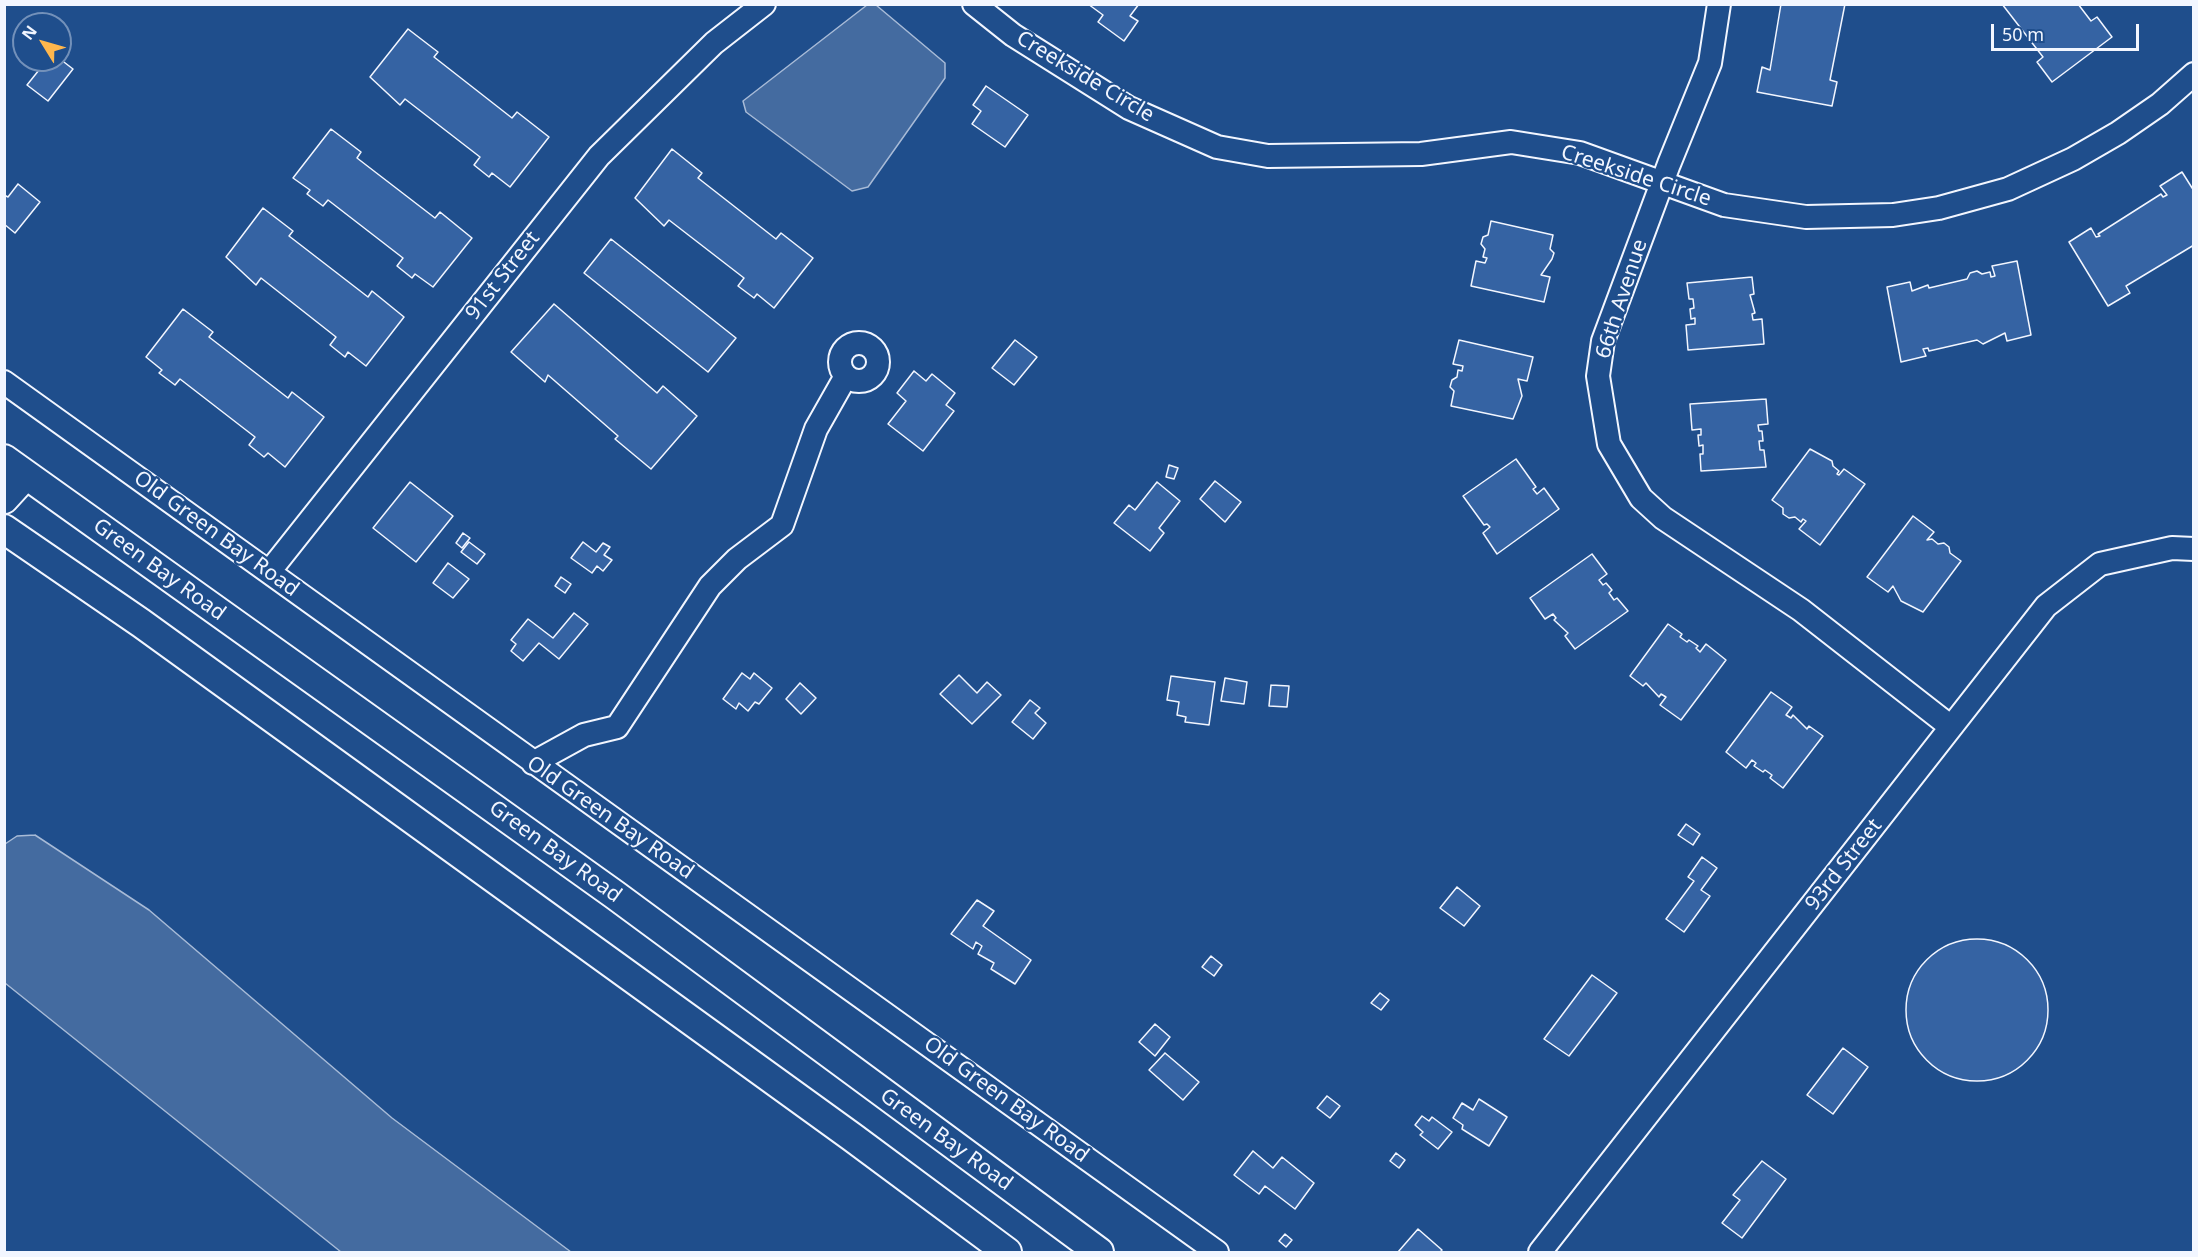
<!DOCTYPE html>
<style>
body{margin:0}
#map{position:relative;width:2198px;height:1257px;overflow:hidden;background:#1f4e8c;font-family:"Noto Sans",sans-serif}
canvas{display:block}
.frame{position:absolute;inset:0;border:6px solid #f2f6ff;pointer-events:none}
.north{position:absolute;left:12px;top:12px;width:60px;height:60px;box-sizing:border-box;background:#1f4e8c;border:2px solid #7391ba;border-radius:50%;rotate:307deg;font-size:16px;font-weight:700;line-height:24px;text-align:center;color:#f2f6ff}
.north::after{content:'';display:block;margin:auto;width:21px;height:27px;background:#ffb74d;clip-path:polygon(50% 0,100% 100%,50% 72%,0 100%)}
.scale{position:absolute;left:1991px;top:24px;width:148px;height:27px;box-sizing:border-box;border:3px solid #f2f6ff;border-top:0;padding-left:8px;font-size:18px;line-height:21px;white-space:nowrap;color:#f2f6ff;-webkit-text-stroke:4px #1f4e8c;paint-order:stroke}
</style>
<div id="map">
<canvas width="2198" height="1257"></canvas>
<div class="frame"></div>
<div class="north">N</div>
<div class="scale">50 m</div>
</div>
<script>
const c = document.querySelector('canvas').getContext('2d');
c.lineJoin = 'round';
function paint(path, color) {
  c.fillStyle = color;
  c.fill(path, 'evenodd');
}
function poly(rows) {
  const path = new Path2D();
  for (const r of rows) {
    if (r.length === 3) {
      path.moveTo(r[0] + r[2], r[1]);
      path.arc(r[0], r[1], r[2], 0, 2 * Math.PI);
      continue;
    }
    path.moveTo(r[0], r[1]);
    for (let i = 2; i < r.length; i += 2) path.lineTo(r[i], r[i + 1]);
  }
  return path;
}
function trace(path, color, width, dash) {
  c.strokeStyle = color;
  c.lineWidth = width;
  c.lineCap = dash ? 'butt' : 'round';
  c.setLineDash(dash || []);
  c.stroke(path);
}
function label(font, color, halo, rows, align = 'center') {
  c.font = font + ' "Noto Sans",sans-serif';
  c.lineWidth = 4.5;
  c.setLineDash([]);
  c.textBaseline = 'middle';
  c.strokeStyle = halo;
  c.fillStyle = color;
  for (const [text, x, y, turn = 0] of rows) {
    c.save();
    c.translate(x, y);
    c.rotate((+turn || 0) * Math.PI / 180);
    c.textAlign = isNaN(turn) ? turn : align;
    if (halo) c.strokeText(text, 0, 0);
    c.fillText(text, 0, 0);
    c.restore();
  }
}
const water = poly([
 [867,5,876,5,945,63,945,78,868,187,852,191,746,112,743,101,867,5],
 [35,835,149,910,392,1118,571,1252,341,1252,5,983,5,844,17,836,35,835]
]);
const building = poly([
 [1088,4,1139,4,1130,16,1138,21,1124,41,1098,22,1103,15,1088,4],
 [1781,4,1845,4,1830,80,1837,82,1832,106,1757,92,1762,67,1770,70,1781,4],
 [2002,4,2078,4,2091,21,2097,17,2112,37,2052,82,2037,62,2043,57,2002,4],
 [408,29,438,52,434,57,512,118,517,112,549,137,510,187,492,173,489,177,474,165,480,157,405,99,400,105,370,77,408,29],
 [60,59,73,69,48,101,27,85,47,60,60,59],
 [986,86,1028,115,1005,147,972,124,981,111,973,105,986,86],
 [331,129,361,152,357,158,435,218,440,212,472,238,433,287,415,274,412,278,397,266,403,258,328,200,323,206,307,194,310,190,293,178,331,129],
 [672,149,702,173,698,178,776,239,781,233,813,258,774,308,757,294,754,298,738,286,744,278,669,220,664,226,635,198,672,149],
 [2182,172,2194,191,2194,245,2126,286,2130,293,2108,306,2069,242,2091,228,2096,237,2100,236,2098,234,2161,194,2163,197,2167,195,2160,186,2182,172],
 [18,184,40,202,15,233,4,224,4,195,8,197,18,184],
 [263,208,293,231,289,236,368,297,372,291,404,317,366,366,348,352,345,357,330,345,336,337,261,278,256,285,226,257,263,208],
 [1491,221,1553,235,1550,249,1554,253,1552,259,1541,275,1550,277,1544,302,1471,286,1476,261,1485,263,1487,258,1483,257,1485,249,1481,244,1483,237,1488,235,1491,221],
 [611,239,736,338,708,372,584,273,611,239],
 [2017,261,2031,335,2007,341,2005,333,1983,344,1977,340,1929,351,1928,348,1923,349,1926,356,1901,362,1887,287,1910,282,1912,291,1928,285,1929,288,1967,279,1970,273,1977,271,1982,274,1990,272,1991,277,1995,276,1992,266,2017,261],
 [1752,277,1754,294,1750,295,1755,313,1752,314,1753,320,1762,319,1764,344,1688,350,1686,325,1695,324,1695,318,1691,319,1690,309,1694,308,1693,299,1689,299,1687,283,1752,277],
 [554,304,657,393,663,386,697,416,651,469,615,439,618,436,548,375,545,382,511,352,554,304],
 [183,309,213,332,209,337,288,398,292,392,324,417,285,467,268,453,264,457,249,445,255,437,180,379,175,385,159,373,162,370,146,357,183,309],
 [1015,340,1037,357,1014,385,992,368,1015,340],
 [1459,340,1533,357,1527,381,1518,379,1522,396,1513,419,1451,406,1454,391,1450,387,1452,380,1457,377,1458,370,1462,371,1463,366,1453,364,1459,340],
 [914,371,926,381,932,374,955,393,946,405,954,411,923,451,888,424,906,401,897,393,914,371],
 [1766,399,1768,424,1758,425,1759,431,1762,431,1763,441,1759,441,1760,450,1764,450,1766,467,1701,471,1700,454,1703,454,1703,445,1699,446,1698,435,1701,435,1701,429,1692,430,1690,404,1766,399],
 [1810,449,1832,461,1833,466,1839,471,1837,474,1839,475,1844,469,1865,484,1820,545,1799,529,1806,521,1803,519,1801,522,1795,517,1789,518,1783,514,1783,508,1772,500,1810,449],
 [1516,459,1536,487,1533,489,1537,494,1544,488,1559,509,1497,554,1483,533,1490,527,1487,524,1484,525,1463,496,1516,459],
 [1169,465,1178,468,1174,479,1166,477,1169,465],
 [1215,481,1241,502,1225,522,1200,499,1215,481],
 [410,482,453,516,416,562,373,528,410,482],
 [1157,482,1180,501,1159,528,1164,533,1150,551,1114,523,1129,505,1135,510,1157,482],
 [1913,516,1934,532,1927,540,1932,539,1938,544,1944,543,1949,547,1950,553,1961,561,1923,612,1901,601,1893,586,1888,592,1867,577,1913,516],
 [463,533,470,538,462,548,456,543,463,533],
 [469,542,485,554,477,564,461,552,469,542],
 [583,542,596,552,603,543,610,547,604,555,612,560,603,571,597,566,592,573,571,558,583,542],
 [1592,554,1607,574,1599,580,1603,585,1606,583,1612,590,1609,593,1614,600,1617,598,1628,611,1575,649,1565,636,1568,633,1554,620,1556,618,1553,614,1545,619,1530,598,1592,554],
 [448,563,469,579,453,598,433,583,448,563],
 [561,577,571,584,565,593,555,586,561,577],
 [574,613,588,624,559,659,539,643,523,661,511,651,516,644,511,640,528,619,553,638,574,613],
 [1668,624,1682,634,1680,637,1687,642,1689,640,1698,646,1696,648,1700,652,1706,644,1726,660,1681,720,1660,705,1666,697,1661,694,1659,697,1646,683,1643,686,1630,676,1668,624],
 [742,673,750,679,754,673,772,688,759,704,755,702,748,711,739,703,736,709,723,699,742,673],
 [959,675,977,693,987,682,1001,695,972,724,940,694,959,675],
 [1171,676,1215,682,1209,725,1185,722,1186,717,1177,715,1179,702,1167,700,1171,676],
 [1225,678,1247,682,1244,704,1221,701,1225,678],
 [800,683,816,698,801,714,786,699,800,683],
 [1271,685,1289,686,1287,707,1269,706,1271,685],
 [1771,692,1792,707,1786,715,1791,718,1793,715,1807,729,1809,726,1823,736,1783,788,1770,778,1772,775,1765,770,1763,772,1754,766,1756,763,1752,760,1746,768,1726,752,1771,692],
 [1030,700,1040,708,1035,713,1046,723,1033,739,1012,722,1030,700],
 [1686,824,1700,834,1693,845,1678,835,1686,824],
 [1702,857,1717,868,1701,890,1710,896,1684,932,1666,919,1694,881,1688,877,1702,857],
 [1457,887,1480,906,1464,926,1440,908,1457,887],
 [977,900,994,911,983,926,1031,960,1015,984,991,969,994,963,978,954,982,946,976,942,973,949,951,934,977,900],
 [1977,1010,71],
 [1211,956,1222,965,1214,976,1202,967,1211,956],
 [1592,975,1617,993,1569,1056,1544,1039,1592,975],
 [1380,993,1389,1000,1381,1010,1371,1003,1380,993],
 [1155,1024,1170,1037,1155,1056,1139,1042,1155,1024],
 [1843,1048,1868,1067,1833,1114,1807,1095,1843,1048],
 [1165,1053,1199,1082,1183,1100,1149,1070,1165,1053],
 [1327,1096,1340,1106,1330,1118,1317,1108,1327,1096],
 [1479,1099,1507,1117,1489,1146,1462,1129,1463,1125,1453,1118,1462,1103,1473,1110,1479,1099],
 [1422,1116,1429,1121,1432,1117,1452,1132,1438,1149,1420,1135,1423,1132,1415,1125,1422,1116],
 [1253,1151,1273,1168,1282,1157,1314,1183,1295,1209,1265,1186,1259,1194,1234,1175,1253,1151],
 [1396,1153,1405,1160,1399,1168,1390,1161,1396,1153],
 [1762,1161,1786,1179,1742,1238,1722,1223,1740,1200,1733,1195,1762,1161],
 [1418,1229,1442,1250,1440,1252,1398,1252,1418,1229],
 [1285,1234,1292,1240,1286,1247,1279,1241,1285,1234]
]);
const minor = poly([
 [974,4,1013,35,1129,108,1217,147,1268,156,1421,154,1511,142,1580,153,1724,205,1806,217,1893,215,1939,208,2008,189,2073,159,2118,133,2160,104,2194,74],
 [1719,4,1710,63,1669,164,1603,341,1598,376,1609,444,1641,498,1663,518,1801,610,1951,727],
 [859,362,19],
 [4,382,1217,1252],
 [269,572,599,156,714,43,764,4],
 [533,763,584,735,617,727,710,586,737,559,782,525,816,429,846,376],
 [1540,1252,2046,606,2100,564,2172,548,2194,549]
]);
const major = poly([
 [4,459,615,895,1099,1252],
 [4,499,26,475],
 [4,529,141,623,852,1137,1007,1252]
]);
const streetNames = [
 ["Creekside Circle",1085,77,31],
 ["Creekside Circle",1636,176,18],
 ["91st Street",503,276,-52],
 ["66th Avenue",1622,299,-72],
 ["Old Green Bay Road",216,534,36],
 ["Green Bay Road",159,570,36],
 ["Old Green Bay Road",610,818,35],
 ["Green Bay Road",555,852,36],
 ["93rd Street",1844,865,-52],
 ["Old Green Bay Road",1006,1100,36],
 ["Green Bay Road",946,1140,36]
];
paint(water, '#446ba0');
trace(water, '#a8bbd7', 1.5);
paint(building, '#3563a3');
trace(building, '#f2f6ff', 1.5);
trace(minor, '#f2f6ff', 26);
trace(major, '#f2f6ff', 32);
trace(minor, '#1f4e8c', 22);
trace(major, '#1f4e8c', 28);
label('21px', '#f2f6ff', '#1f4e8c', streetNames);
</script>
